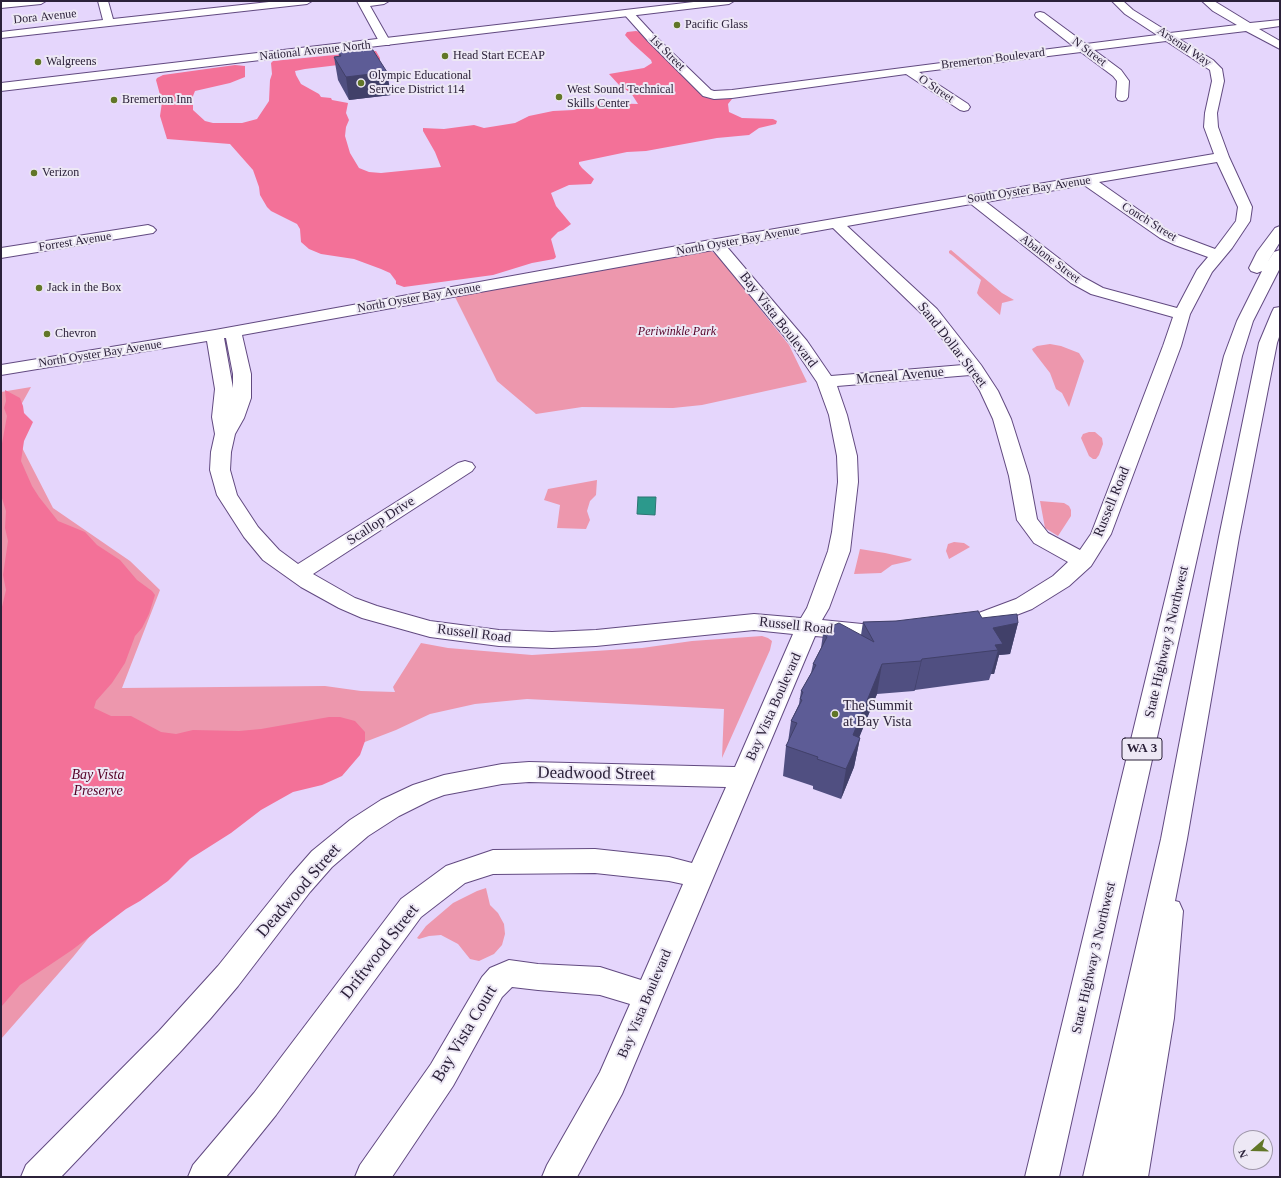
<!DOCTYPE html>
<style>
body{margin:0}
#map{position:relative;width:1281px;height:1178px;overflow:hidden;background:#e5d6fc;font-family:"Times New Roman",serif}
canvas{display:block}
.frame{position:absolute;inset:0;border:2px solid #2b2139;pointer-events:none}
.north{position:absolute;left:1233px;top:1130px;width:40px;height:40px;box-sizing:border-box;background:#ede8f5;border:1px solid #9f98aa;border-radius:50%;rotate:250deg;font-size:11px;font-weight:700;line-height:16px;text-align:center;color:#2b2139}
.north::after{content:'';display:block;margin:auto;width:14px;height:18px;background:#617627;clip-path:polygon(50% 0,100% 100%,50% 72%,0 100%)}
</style>
<div id="map">
<canvas width="1281" height="1178"></canvas>
<div class="frame"></div>
<div class="north">N</div>
</div>
<script>
const c = document.querySelector('canvas').getContext('2d');
c.lineJoin = 'round';
function paint(path, color) {
  c.fillStyle = color;
  c.fill(path, 'evenodd');
}
function poly(rows) {
  const path = new Path2D();
  for (const r of rows) {
    path.moveTo(r[0], r[1]);
    for (let i = 2; i < r.length; i += 2) path.lineTo(r[i], r[i + 1]);
  }
  return path;
}
function trace(path, color, width, dash) {
  c.strokeStyle = color;
  c.lineWidth = width;
  c.lineCap = dash ? 'butt' : 'round';
  c.setLineDash(dash || []);
  c.stroke(path);
}
function label(font, color, halo, rows, align = 'center') {
  c.font = font + ' "Times New Roman",serif';
  c.lineWidth = 4;
  c.setLineDash([]);
  c.textBaseline = 'middle';
  c.strokeStyle = halo;
  c.fillStyle = color;
  for (const [text, x, y, turn = 0] of rows) {
    c.save();
    c.translate(x, y);
    c.rotate((+turn || 0) * Math.PI / 180);
    c.textAlign = isNaN(turn) ? turn : align;
    if (halo) c.strokeText(text, 0, 0);
    c.fillText(text, 0, 0);
    c.restore();
  }
}
const green = poly([
 [951,250,1002,293,1014,300,1002,303,1000,315,979,296,977,293,981,280,953,256,949,253,949,251],
 [699,251,711,251,716,254,789,345,807,382,702,405,673,408,582,407,536,414,497,381,455,297],
 [1050,344,1061,346,1079,353,1084,361,1069,407,1062,393,1056,389,1050,373,1033,351,1032,349,1037,346],
 [31,387,16,414,15,434,53,508,130,561,160,590,122,688,325,686,361,691,395,692,393,687,421,643,448,648,532,655,642,648,692,641,762,636,768,638,772,641,770,650,722,758,724,709,527,699,475,704,430,714,396,730,331,755,142,872,73,957,1,1039,1,392],
 [1089,432,1095,432,1102,438,1103,444,1099,455,1096,459,1093,459,1089,456,1081,438,1083,434],
 [597,480,596,495,590,501,587,511,590,520,586,529,557,528,560,505,544,500,548,489],
 [1040,501,1064,503,1069,506,1071,510,1071,516,1058,536,1045,528],
 [954,542,964,543,970,547,949,559,946,551,948,544],
 [860,549,885,553,912,559,910,561,892,565,881,573,854,574],
 [486,888,490,905,498,913,504,924,505,934,502,945,494,954,479,961,470,959,458,944,441,935,429,936,419,939,417,938,426,926,453,903,477,891]
]);
const forest = poly([
 [636,31,640,32,702,92,732,99,728,104,729,112,742,118,773,119,777,121,776,124,759,128,749,135,717,138,646,151,627,152,579,162,579,164,582,168,594,179,591,184,569,185,551,193,556,206,571,224,563,230,558,232,551,239,556,257,554,259,532,263,493,275,404,287,396,284,396,281,390,273,381,269,354,259,321,254,309,249,301,242,300,229,297,224,271,211,267,207,260,195,259,187,253,170,230,144,167,139,160,116,162,102,156,80,157,78,163,75,235,65,245,66,245,77,230,83,195,91,193,96,193,110,205,121,213,123,242,123,257,119,269,101,270,80,272,74,271,63,273,61,376,51,380,58,380,60,305,69,295,71,296,75,301,84,319,94,321,97,331,98,332,100,348,103,346,113,349,120,346,127,345,136,350,153,359,168,369,172,381,173,441,167,435,152,423,131,423,128,444,129,474,125,484,128,515,123,529,116,553,111,574,110,582,107,606,103,638,104,631,93,620,86,609,74,644,68,652,63,651,60,631,42,625,35,627,32],
 [5,390,20,398,23,406,24,413,33,422,24,441,21,461,32,486,39,497,58,521,85,532,97,545,120,560,137,580,152,591,155,595,149,614,142,628,135,636,125,663,112,683,96,701,94,708,111,716,131,716,161,732,176,734,193,730,239,731,261,729,329,717,340,717,355,721,365,732,365,741,360,755,342,776,322,785,293,792,261,810,231,833,190,859,168,881,140,901,126,909,72,950,20,985,1,1007,1,611,6,590,3,575,8,541,5,528,6,511,1,495,1,449,7,416,4,408,6,401]
]);
const water = poly([
 [638,497,656,497,655,515,637,514,638,497]
]);
const minor = poly([
 [9,1,46,1,41,4,1,8,1,2,9,1],
 [98,1,108,1,113,19,278,1,312,1,307,4,1,38,1,32,103,20,98,1],
 [357,1,389,1,384,4,370,6,391,43,389,45,381,45,357,1],
 [1112,1,1123,1,1133,10,1170,33,1237,25,1213,11,1202,1,1214,1,1250,23,1280,20,1280,26,1259,29,1280,41,1280,49,1246,31,1179,39,1213,60,1222,69,1224,81,1217,113,1218,127,1229,157,1252,207,1250,221,1232,248,1212,272,1190,314,1181,346,1111,534,1091,566,1069,586,1032,609,980,629,963,632,955,630,952,624,955,618,976,614,1016,599,1053,576,1068,562,1034,543,1017,520,1009,476,993,419,980,391,970,375,837,386,847,415,857,456,858,482,850,551,829,608,822,620,872,625,891,625,899,627,902,633,899,639,891,641,872,641,815,636,622,1094,577,1177,542,1177,547,1165,600,1072,630,1004,600,995,538,990,512,987,502,997,453,1086,392,1177,355,1177,360,1165,431,1064,482,977,490,968,509,960,538,964,600,967,641,980,683,884,669,881,595,873,493,874,465,883,421,917,276,1115,226,1177,188,1177,193,1165,254,1093,401,899,446,866,493,850,595,849,669,857,692,863,726,787,529,782,502,784,444,795,431,800,399,816,368,836,332,867,310,892,238,986,210,1019,181,1051,61,1177,21,1177,26,1165,159,1031,218,966,290,876,312,851,350,820,381,800,413,785,444,775,502,764,529,762,735,767,793,634,754,630,596,646,552,648,499,646,430,637,362,618,339,608,301,587,263,560,244,537,217,495,210,470,211,452,215,434,212,417,215,389,207,341,1,375,1,365,215,330,716,239,1214,154,1204,127,1205,113,1212,81,1210,70,1166,41,1094,50,1121,70,1129,81,1128,97,1126,100,1122,101,1118,100,1116,97,1117,81,1113,76,1081,52,919,72,968,104,970,107,968,110,964,111,960,110,906,74,732,98,714,99,703,96,648,41,623,13,624,11,632,11,656,37,711,90,714,91,732,90,1073,46,1036,17,1035,15,1036,13,1040,12,1044,13,1086,44,1157,35,1125,14,1112,1],
 [1217,162,1238,207,1236,221,1215,249,1170,232,1099,182,1217,162],
 [1084,185,1160,238,1175,245,1208,257,1197,270,1177,308,1103,288,1083,277,986,202,1084,185],
 [971,204,1071,283,1091,294,1173,317,1163,346,1091,534,1080,550,1048,533,1037,519,1029,476,1011,419,998,391,981,365,937,309,847,226,971,204],
 [833,228,925,317,963,365,831,376,807,341,727,247,833,228],
 [713,250,794,348,817,382,829,415,837,456,838,482,832,532,828,551,807,608,801,618,754,614,596,630,552,632,499,630,430,621,377,606,355,598,313,574,472,471,475,467,472,463,465,461,458,463,298,564,279,550,258,527,237,495,230,470,231,452,235,434,244,418,251,398,251,374,242,335,713,250],
 [224,338,226,338,233,374,233,388,224,338],
 [148,225,153,227,156,230,153,233,1,258,1,248,148,225]
]);
const major = poly([
 [702,1,734,1,729,4,1,91,1,83,702,1]
]);
const highway = poly([
 [1280,226,1280,242,1267,263,1274,252,1280,250,1280,268,1253,321,1242,356,1059,1177,1025,1177,1224,356,1237,321,1262,271,1257,273,1251,271,1249,268,1257,252,1275,228,1280,226],
 [1280,307,1280,334,1277,343,1239,537,1187,839,1175,901,1179,902,1183,911,1174,1018,1148,1177,1083,1177,1161,839,1219,537,1259,343,1272,312,1274,308,1280,307]
]);
const wall = poly([
 [338,51,391,95,349,100,338,80,334,57,339,56],
 [982,618,1018,623,1010,654,999,655,994,674,991,674,989,680,915,690,914,691,877,694,859,737,860,738,854,767,841,799,813,789,813,786,783,776,786,746,788,742,791,721,799,704,801,691,811,673,813,664,821,648,823,634,861,635,863,622]
]);
const shadedWall = poly([
 [387,72,391,95,349,100,346,77],
 [1018,623,1010,654,999,655,994,674,991,674,998,650,987,651,993,628],
 [922,659,915,690,914,691,921,661],
 [882,664,877,694,848,765,853,735],
 [860,738,854,767,841,799,846,769]
]);
const building = poly([
 [371,47,387,72,346,77,334,57,341,56,338,51,371,47],
 [978,611,982,618,1017,614,1018,623,993,628,1003,644,995,645,998,650,922,659,921,661,882,664,853,735,860,738,846,769,817,759,818,757,786,746,797,723,791,721,802,700,800,699,803,692,801,691,816,665,813,664,827,637,823,634,829,627,839,623,874,642,863,622,896,621,978,611]
]);
const markers = [
 [677,25,4,"#617627"],
 [445,56,4,"#617627"],
 [38,62,4,"#617627"],
 [361,83,4,"#617627"],
 [559,97,4,"#617627"],
 [114,100,4,"#617627"],
 [34,173,4,"#617627"],
 [39,288,4,"#617627"],
 [47,334,4,"#617627"],
 [835,714,4,"#617627"]
];
const farStreetnames = [
 ["Dora Avenue",45,17,-6],
 ["Arsenal Way",1184,47,34],
 ["National Avenue North",315,51,-6],
 ["N Street",1089,52,37],
 ["1st Street",667,53,45],
 ["Bremerton Boulevard",993,59,-7],
 ["O Street",936,89,34],
 ["South Oyster Bay Avenue",1029,190,-9],
 ["Conch Street",1149,222,32],
 ["North Oyster Bay Avenue",738,241,-10],
 ["Forrest Avenue",75,242,-9],
 ["Abalone Street",1050,259,37],
 ["North Oyster Bay Avenue",419,298,-10],
 ["North Oyster Bay Avenue",100,354,-9]
];
const farPoinames = [
 ["Pacific Glass",685,25],
 ["Head Start ECEAP",453,56],
 ["Walgreens",46,62],
 ["Olympic Educational",369,76],
 ["Service District 114",369,90],
 ["West Sound Technical",567,90],
 ["Skills Center",567,104],
 ["Bremerton Inn",122,100],
 ["Verizon",42,173],
 ["Jack in the Box",47,288],
 ["Chevron",55,334]
];
const farParknames = [
 ["Periwinkle Park",677,332]
];
const shields = [
 [1142,749,40]
];
const shieldNames = [
 ["WA 3",1142,749]
];
const streetNames = [
 ["Bay Vista Boulevard",778,320,52],
 ["Sand Dollar Street",952,345,52],
 ["Mcneal Avenue",900,376,-5],
 ["Russell Road",1112,502,-68],
 ["Scallop Drive",381,521,-33],
 ["Russell Road",796,626,6],
 ["Russell Road",474,634,7],
 ["State Highway 3 Northwest",1167,642,-77],
 ["Bay Vista Boulevard",774,707,-66],
 ["State Highway 3 Northwest",1094,958,-77],
 ["Bay Vista Boulevard",645,1004,-67]
];
const poiNames = [
 ["The Summit",843,706],
 ["at Bay Vista",843,722]
];
const parkNames = [
 ["Bay Vista",98,775],
 ["Preserve",98,791]
];
const nearStreetnames = [
 ["Deadwood Street",596,774,1],
 ["Deadwood Street",299,891,-49],
 ["Driftwood Street",380,952,-52],
 ["Bay Vista Court",465,1034,-59]
];
paint(green, '#ed97ad');
paint(forest, '#f37198');
paint(water, '#2c998c');
trace(water, '#2c7573', 1);
trace(minor, '#624a81', 2);
trace(major, '#624a81', 2);
trace(highway, '#624a81', 2);
paint(minor, '#fff');
paint(major, '#fff');
paint(highway, '#fff');
paint(wall, '#504f81');
paint(shadedWall, '#414069');
paint(building, '#5d5c96');
trace(building, '#414069', 1);
for (const [x, y, r, color] of markers) {
  const dot = new Path2D();
  dot.arc(x, y, r, 0, 2 * Math.PI);
  c.fillStyle = color;
  c.fill(dot);
  trace(dot, '#ede8f5', 1.5);
}
label('12px', '#2b2139', '#ede8f5', farStreetnames);
label('12px', '#2b2139', '#ede8f5', farPoinames, 'left');
label('italic 12px', '#550126', '#ede8f5', farParknames);
for (const [x, y, w] of shields) {
  const box = new Path2D();
  box.roundRect(x - w / 2, y - 11, w, 22, 3);
  c.fillStyle = '#ede8f5';
  c.fill(box);
  trace(box, '#2b2139', 1);
}
label('bold 13px', '#2b2139', null, shieldNames);
label('14px', '#2b2139', '#ede8f5', streetNames);
label('14px', '#2b2139', '#ede8f5', poiNames, 'left');
label('italic 14px', '#550126', '#ede8f5', parkNames);
label('17px', '#2b2139', '#ede8f5', nearStreetnames);
</script>
